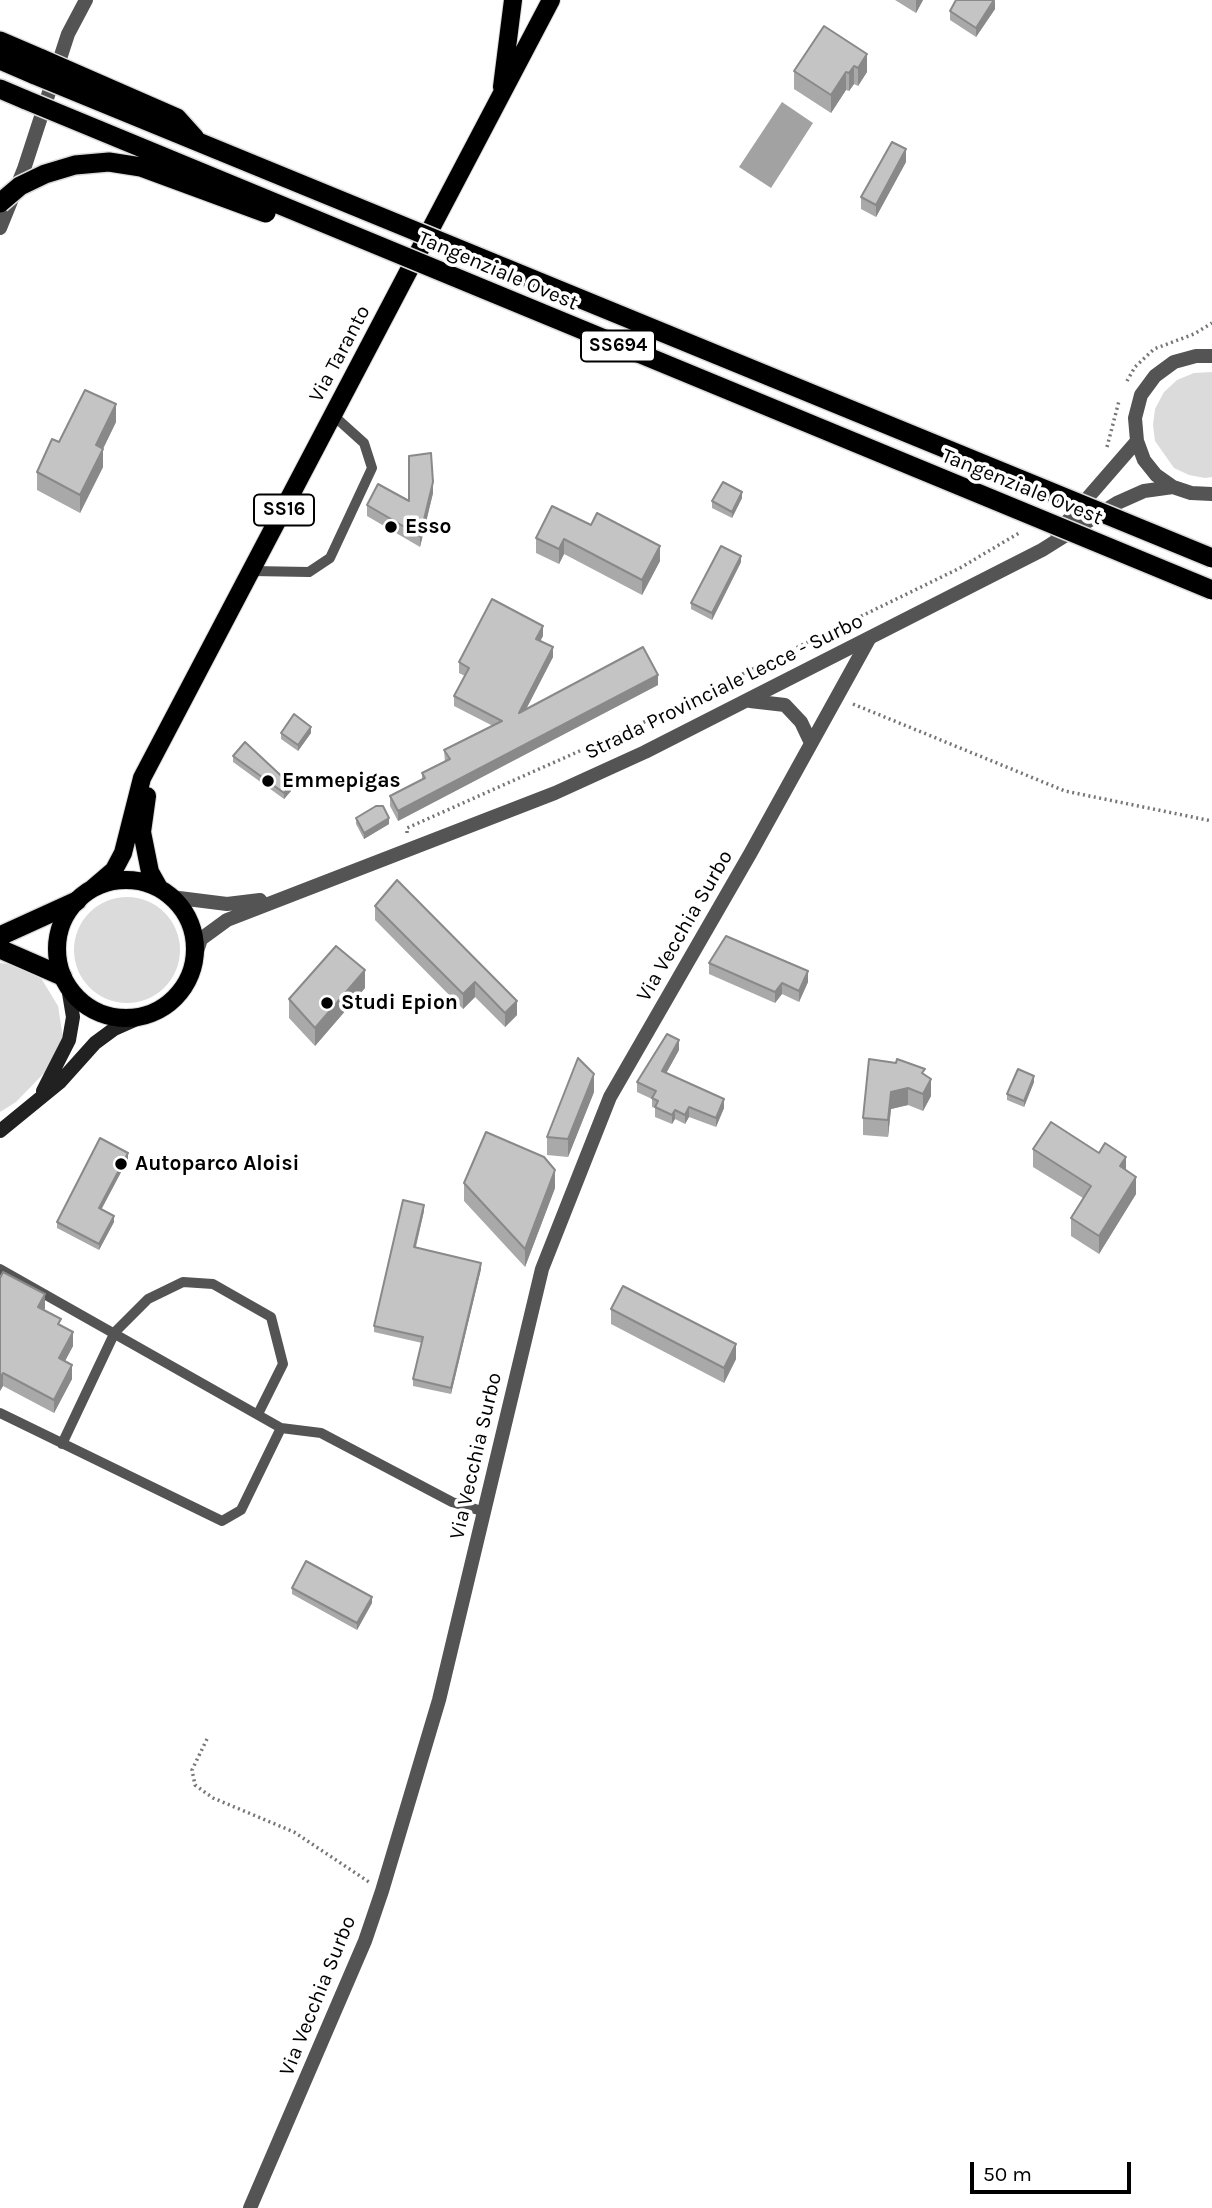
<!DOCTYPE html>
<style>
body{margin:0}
#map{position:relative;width:1212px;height:2208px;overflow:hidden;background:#fff;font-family:Karla,sans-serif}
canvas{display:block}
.scale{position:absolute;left:970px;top:2162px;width:161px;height:32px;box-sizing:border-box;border:4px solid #000;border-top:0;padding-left:9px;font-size:21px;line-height:24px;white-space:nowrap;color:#000;-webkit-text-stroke:5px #fff;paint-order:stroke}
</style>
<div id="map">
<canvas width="1212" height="2208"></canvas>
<div class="scale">50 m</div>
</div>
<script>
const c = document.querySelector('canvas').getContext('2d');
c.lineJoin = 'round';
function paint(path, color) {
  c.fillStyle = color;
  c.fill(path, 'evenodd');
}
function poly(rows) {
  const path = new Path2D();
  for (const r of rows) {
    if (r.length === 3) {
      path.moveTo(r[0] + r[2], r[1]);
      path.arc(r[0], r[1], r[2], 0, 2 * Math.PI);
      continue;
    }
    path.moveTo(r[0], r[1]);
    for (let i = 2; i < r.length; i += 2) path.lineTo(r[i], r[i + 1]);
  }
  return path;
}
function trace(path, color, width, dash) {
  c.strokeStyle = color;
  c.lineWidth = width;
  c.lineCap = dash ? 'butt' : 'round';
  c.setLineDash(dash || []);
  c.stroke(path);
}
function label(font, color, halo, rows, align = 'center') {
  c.font = font + ' Karla,sans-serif';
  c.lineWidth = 7;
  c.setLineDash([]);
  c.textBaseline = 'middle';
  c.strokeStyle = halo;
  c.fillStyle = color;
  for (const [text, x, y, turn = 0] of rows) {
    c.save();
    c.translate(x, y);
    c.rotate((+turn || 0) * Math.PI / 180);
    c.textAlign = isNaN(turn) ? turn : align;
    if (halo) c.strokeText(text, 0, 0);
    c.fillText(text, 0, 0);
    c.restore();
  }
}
const green = poly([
 [1212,372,1212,477,1205,478,1189,475,1174,468,1155,441,1153,425,1155,409,1164,392,1177,380,1194,373],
 [127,950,53],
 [0,963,15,965,41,978,58,1006,63,1038,47,1070,16,1102,0,1112]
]);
const water = poly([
 [782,102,813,123,771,188,739,167]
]);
const path = poly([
 [1127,381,1135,367,1154,349,1194,334,1212,323],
 [1107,447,1119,401],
 [853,704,1065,791,1212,821],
 [407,833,407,828,640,724,960,568,1019,533],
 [207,1739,192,1770,195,1785,213,1798,294,1832,369,1882]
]);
const service = poly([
 [252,571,309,572,330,558,372,468,364,443,334,416],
 [0,1269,281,1428,321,1433,452,1502,485,1512],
 [0,1413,222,1521,241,1510,281,1428],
 [62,1444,115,1332,148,1299,183,1282,213,1284,271,1317,283,1364,258,1414]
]);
const minor = poly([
 [0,228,24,169,68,34,86,0],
 [750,701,785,705,801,722,811,743],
 [250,2208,365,1941,382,1891,439,1700,542,1269,610,1097,750,854,869,639]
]);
const tertiary = poly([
 [1212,356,1196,356,1174,362,1155,376,1141,395,1135,418,1137,441,1144,460,1156,475,1173,487,1191,493,1212,494],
 [1057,533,1137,441],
 [171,897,227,904,260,900],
 [194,960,201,939,227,920,555,793,645,752,1042,550,1117,503,1144,491,1173,487]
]);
const secondary = poly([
 [43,1091,69,1040,73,1017,68,987],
 [0,1131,60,1082,95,1043,114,1029,141,1017]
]);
const primary = poly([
 [502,87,513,0],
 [147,796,142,832,150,872,159,888],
 [126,949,69],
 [93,888,114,870,123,853,142,778,551,0]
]);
const trunk = poly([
 [0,41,42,59],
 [0,60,35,75],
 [0,89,26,100],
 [0,936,77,901],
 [0,949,62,976]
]);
const trunkBridge = poly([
 [42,59,177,118,195,138],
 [35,75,1212,558],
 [26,100,1212,590],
 [0,203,20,186,45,174,75,165,109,162,141,167,266,213]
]);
const wall = poly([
 [895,0,923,0,916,13],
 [995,9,976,37,950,20,950,11],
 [824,26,867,72,858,86,854,84,849,91,846,90,831,113,794,89,794,71],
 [906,162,876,217,861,209,861,197],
 [116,422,103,449,103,467,80,513,37,490,37,472,59,442],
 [433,493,420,547,367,516,367,505,409,501],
 [742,498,732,518,712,508,712,501],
 [552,506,660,561,642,595,564,554,559,564,536,553,536,538],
 [741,562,712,620,691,609,691,603],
 [543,636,540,641,553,657,526,709,658,685,398,821,390,806,390,796,422,779,422,773,445,762,444,750,493,726,454,706,454,696,465,676,459,673,459,662],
 [281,733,311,733,298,751,281,739],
 [233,756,291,791,284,799,233,762],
 [356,818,389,824,364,839,356,824],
 [397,880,517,1015,505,1027,475,997,463,1009,375,920,375,906],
 [709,963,808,982,799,1002,782,994,775,1003,709,974],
 [365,988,315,1046,289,1018,289,999],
 [679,1050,666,1073,724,1108,716,1127,689,1117,685,1124,675,1119,672,1124,655,1117,655,1108,652,1107,652,1099,637,1092,637,1082],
 [925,1075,931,1096,923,1111,908,1105,891,1109,888,1137,863,1135,863,1118],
 [1034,1082,1024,1107,1007,1100,1007,1094],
 [594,1092,568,1157,547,1155,547,1137],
 [1033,1149,1126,1170,1136,1194,1099,1254,1071,1236,1071,1218,1083,1198,1033,1167],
 [128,1159,101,1209,114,1222,99,1250,57,1228,57,1222],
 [464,1183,555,1188,525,1267,464,1201],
 [424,1211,416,1247,481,1269,451,1394,413,1386,413,1379,422,1343,374,1332,374,1326],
 [0,1278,45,1308,44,1310,61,1326,73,1346,65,1361,72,1379,54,1413,3,1386,0,1391],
 [611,1309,736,1359,724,1383,611,1324],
 [292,1588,372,1603,357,1630,292,1594]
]);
const shadedWall = poly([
 [916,0,923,0,916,13],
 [995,0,995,9,976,37,976,28],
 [867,54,867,72,858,86,858,68],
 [854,66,854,84,849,91,849,73],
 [846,72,846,90,831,113,831,95],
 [906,149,906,162,876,217,876,205],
 [116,404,116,422,96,463,96,445],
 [103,449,103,467,80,513,80,495],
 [433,482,433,493,420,547,420,536],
 [742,492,742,498,732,518,732,512],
 [564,539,564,554,559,564,559,549],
 [660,546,660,561,642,595,642,580],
 [741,556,741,562,712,620,712,613],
 [543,626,543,636,536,649,536,639],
 [553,647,553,657,519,723,519,713],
 [658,675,658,685,398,821,398,811],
 [311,727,311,733,298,751,298,745],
 [291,785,291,791,284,799,284,793],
 [389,818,389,824,364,839,364,833],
 [365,970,365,988,315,1046,315,1028],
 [808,971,808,982,799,1002,799,991],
 [475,982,475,997,463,1009,463,994],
 [782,983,782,994,775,1003,775,992],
 [517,1001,517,1015,505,1027,505,1013],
 [679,1040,679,1050,662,1081,662,1071],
 [594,1074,594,1092,568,1157,568,1139],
 [1034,1076,1034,1082,1024,1107,1024,1101],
 [931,1079,931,1096,923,1111,923,1094],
 [908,1088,908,1105,891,1109,888,1137,888,1120,891,1092],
 [724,1099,724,1108,716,1127,716,1118],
 [689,1107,689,1117,685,1124,685,1115],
 [675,1110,675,1119,672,1124,672,1115],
 [128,1153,128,1159,99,1214,99,1208],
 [1126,1157,1126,1174,1120,1166],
 [555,1170,555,1188,525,1267,525,1249],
 [1136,1177,1136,1194,1099,1254,1099,1236],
 [424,1205,424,1211,414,1253,414,1247],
 [114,1216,114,1222,99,1250,99,1244],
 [481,1263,481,1269,451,1394,451,1388],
 [45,1294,45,1308,38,1320,38,1307],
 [73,1332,73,1346,59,1372,59,1358],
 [736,1344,736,1359,724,1383,724,1368],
 [72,1365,72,1379,54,1413,54,1400],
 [3,1373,3,1386,0,1391,0,1378],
 [372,1597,372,1603,357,1630,357,1623]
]);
const building = poly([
 [956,0,994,0,976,28,950,11,956,0],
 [824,26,867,54,858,68,854,66,849,73,846,72,831,95,794,71,824,26],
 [892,142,906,149,876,205,861,197,892,142],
 [85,390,116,404,96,445,103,449,80,495,37,472,52,439,59,442,85,390],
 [431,453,433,482,420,536,367,505,378,484,409,501,409,456,431,453],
 [723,482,742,492,732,512,712,501,723,482],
 [552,506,591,525,597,513,660,546,642,580,564,539,559,549,536,538,552,506],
 [721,546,741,556,712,613,691,603,721,546],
 [492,599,543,626,536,639,553,647,519,713,643,647,658,675,398,811,390,796,425,778,422,773,450,759,444,750,502,721,454,696,469,668,459,662,492,599],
 [294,714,311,727,298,745,281,733,294,714],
 [245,742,291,785,284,793,233,756,245,742],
 [376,806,383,806,389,818,364,833,356,818,376,806],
 [397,880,517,1001,505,1013,475,982,463,994,375,906,397,880],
 [726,936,808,971,799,991,782,983,775,992,709,963,726,936],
 [336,946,365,970,315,1028,289,999,336,946],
 [667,1034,679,1040,662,1071,724,1099,716,1118,689,1107,685,1115,675,1110,672,1115,655,1107,658,1101,652,1098,656,1091,637,1082,667,1034],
 [578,1058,594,1074,568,1139,547,1137,578,1058],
 [869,1059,896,1063,897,1059,925,1069,922,1073,931,1079,923,1094,908,1088,891,1092,888,1120,863,1118,869,1059],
 [1018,1069,1034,1076,1024,1101,1007,1094,1018,1069],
 [1051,1122,1099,1153,1105,1143,1126,1157,1120,1166,1136,1177,1099,1236,1071,1218,1091,1186,1033,1149,1051,1122],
 [486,1132,544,1157,555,1170,525,1249,464,1183,486,1132],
 [100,1138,128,1153,99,1208,114,1216,99,1244,57,1222,100,1138],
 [403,1200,424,1205,414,1247,481,1263,451,1388,413,1379,423,1337,374,1326,403,1200],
 [3,1272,45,1294,38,1307,61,1319,58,1324,73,1332,59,1358,72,1365,54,1400,3,1373,0,1378,0,1278,3,1272],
 [623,1286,736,1344,724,1368,611,1309,623,1286],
 [306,1561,372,1597,357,1623,292,1588,306,1561]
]);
const markers = [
 [391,527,7,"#000"],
 [268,781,7,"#000"],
 [327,1003,7,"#000"],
 [121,1164,7,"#000"]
];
const shields = [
 [618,346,74],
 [284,510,60]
];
const shieldNames = [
 ["SS694",618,346],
 ["SS16",284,510]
];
const streetNames = [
 ["Tangenziale Ovest",498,271,23],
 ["Via Taranto",340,354,-62],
 ["Tangenziale Ovest",1022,487,22],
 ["Strada Provinciale Lecce - Surbo",724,687,-26],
 ["Via Vecchia Surbo",685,926,-60],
 ["Via Vecchia Surbo",476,1456,-77],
 ["Via Vecchia Surbo",318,1996,-68]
];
const poiNames = [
 ["Esso",405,527],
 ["Emmepigas",282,781],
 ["Studi Epion",341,1003],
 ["Autoparco Aloisi",135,1164]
];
paint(green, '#dbdbdb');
paint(water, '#a2a2a2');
trace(primary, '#dbdbdb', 20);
trace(trunk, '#dbdbdb', 22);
trace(path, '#767676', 3.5, [2, 3.5]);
trace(service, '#545454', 10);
trace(minor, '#545454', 14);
trace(tertiary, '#545454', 14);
trace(secondary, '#212121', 14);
trace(primary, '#000', 18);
trace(trunk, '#000', 19);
trace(trunkBridge, '#dbdbdb', 22, []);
trace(trunkBridge, '#000', 19);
paint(wall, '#a9a9a9');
paint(shadedWall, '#898989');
paint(building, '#c4c4c4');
trace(building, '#898989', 2);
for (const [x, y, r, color] of markers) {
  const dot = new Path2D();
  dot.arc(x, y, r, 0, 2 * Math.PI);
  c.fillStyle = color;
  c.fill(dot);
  trace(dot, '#fff', 2.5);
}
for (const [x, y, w] of shields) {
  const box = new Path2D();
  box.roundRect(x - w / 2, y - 15.5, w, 31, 5);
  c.fillStyle = '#fff';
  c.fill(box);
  trace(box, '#000', 2);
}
label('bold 19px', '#000', null, shieldNames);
label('21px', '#000', '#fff', streetNames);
label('bold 21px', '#000', '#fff', poiNames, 'left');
</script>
